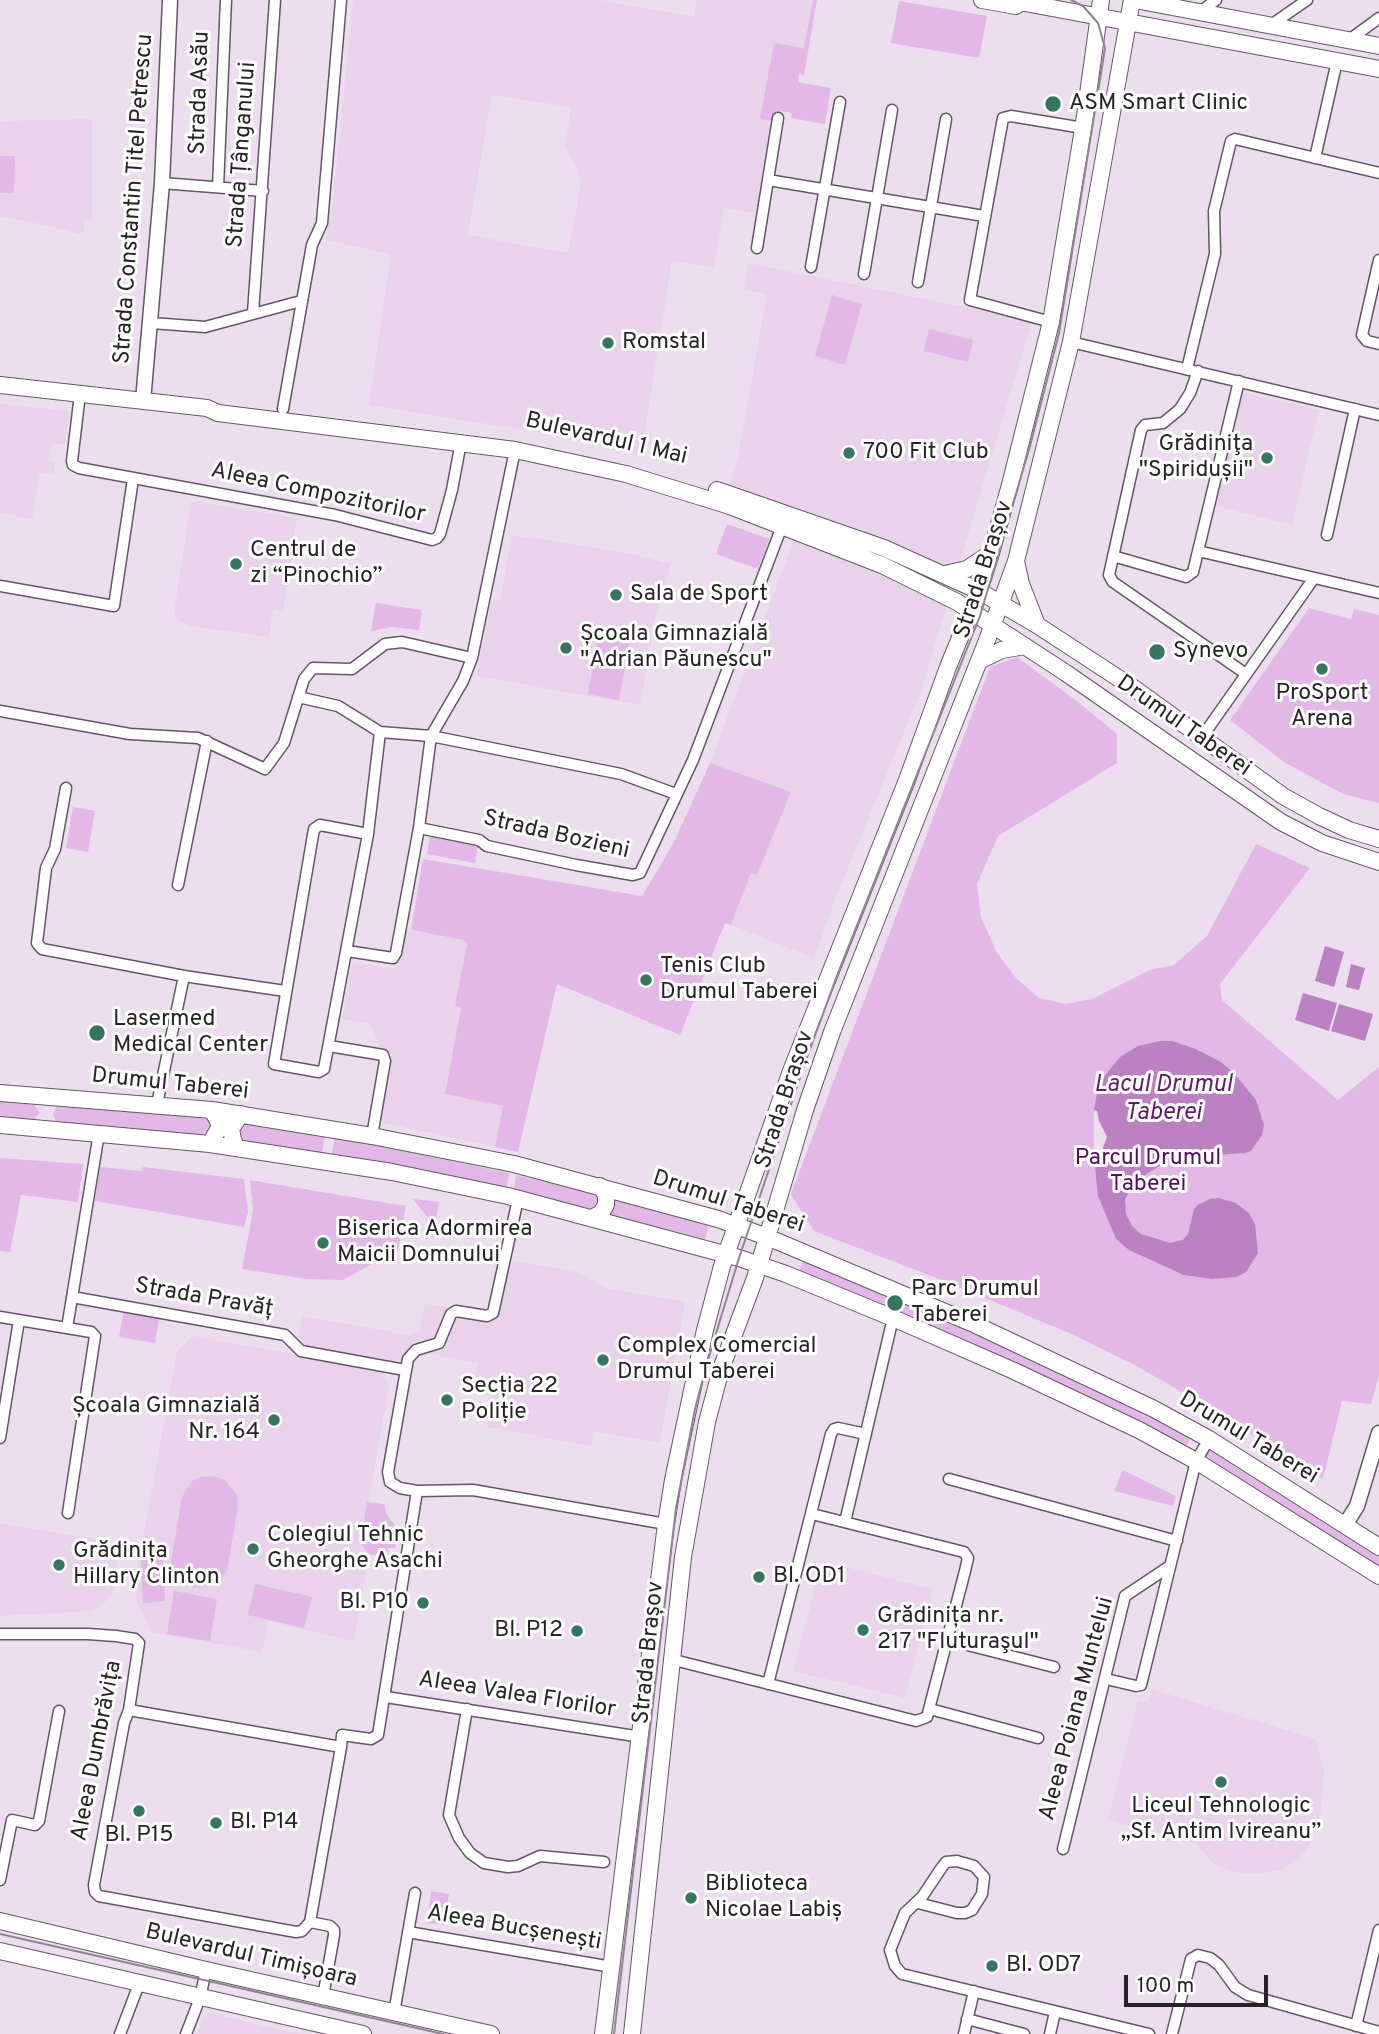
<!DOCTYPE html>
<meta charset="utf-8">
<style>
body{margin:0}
#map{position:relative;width:1379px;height:2034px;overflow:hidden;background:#eddeef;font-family:Overpass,sans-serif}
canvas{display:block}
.scale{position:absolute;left:1124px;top:1975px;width:144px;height:32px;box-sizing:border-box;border:4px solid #292329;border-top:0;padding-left:9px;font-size:21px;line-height:24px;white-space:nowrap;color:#292329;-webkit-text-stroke:5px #fff;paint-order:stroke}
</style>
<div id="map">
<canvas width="1379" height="2034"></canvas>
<div class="scale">100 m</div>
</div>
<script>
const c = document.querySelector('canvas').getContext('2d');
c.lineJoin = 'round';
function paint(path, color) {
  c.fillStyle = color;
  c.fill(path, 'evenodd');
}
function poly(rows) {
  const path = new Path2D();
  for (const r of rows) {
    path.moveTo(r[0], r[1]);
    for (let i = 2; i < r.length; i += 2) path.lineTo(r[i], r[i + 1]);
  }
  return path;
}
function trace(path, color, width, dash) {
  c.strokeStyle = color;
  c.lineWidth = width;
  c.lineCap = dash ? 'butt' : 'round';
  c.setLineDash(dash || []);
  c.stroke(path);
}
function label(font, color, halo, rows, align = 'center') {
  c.font = font + ' Overpass,sans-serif';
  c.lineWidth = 6;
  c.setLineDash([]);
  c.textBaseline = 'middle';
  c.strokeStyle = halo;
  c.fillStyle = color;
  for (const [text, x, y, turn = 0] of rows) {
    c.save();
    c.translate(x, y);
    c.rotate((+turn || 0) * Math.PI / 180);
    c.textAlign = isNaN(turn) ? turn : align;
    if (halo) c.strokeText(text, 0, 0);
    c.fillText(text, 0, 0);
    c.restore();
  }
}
const built = poly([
 [353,0,601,0,694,17,697,0,813,0,804,48,774,43,760,119,770,121,757,214,724,208,714,267,672,261,641,455,537,432,369,405,391,254,325,240,333,202],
 [492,95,571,107,565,147,576,165,581,183,568,253,468,235],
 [92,119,92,220,84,221,84,230,80,234,13,218,0,217,0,121],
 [748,263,1032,321,921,691,838,892,814,958,731,925,751,873,757,875,791,793,710,763,795,537,723,510,738,456,767,294,744,289],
 [1242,392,1319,410,1292,525,1215,506],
 [0,404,70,411,65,444,52,443,48,460,56,462,54,474,40,473,32,519,0,513],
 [191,501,297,518,283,611,273,610,269,637,191,626,177,620,174,612],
 [512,535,629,553,671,564,655,619,640,705,476,676,492,600,500,601],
 [406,930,463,940,467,944,455,1006,461,1007,445,1093,503,1106,495,1147,380,1122,392,1053,381,1051,371,1024,342,1019,352,964,357,963,397,969],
 [501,1258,581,1273,605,1288,685,1302,660,1443,594,1431,591,1446,487,1427,492,1396,473,1392,478,1363,419,1352,414,1356,412,1367,304,1348,298,1338,302,1316,409,1335,419,1331,425,1304,489,1313],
 [193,1336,378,1369,384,1377,389,1386,361,1544,369,1554,354,1641,269,1621,262,1652,151,1632,137,1603,135,1582,177,1352],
 [0,1523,106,1541,113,1547,119,1572,117,1584,111,1596,98,1608,90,1611,0,1616],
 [822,1561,933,1589,905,1698,793,1671],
 [1151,1689,1316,1739,1324,1771,1321,1811,1308,1848,1297,1861,1282,1869,1261,1873,1239,1873,1216,1866,1195,1843,1108,1820,1138,1700,1148,1703],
 [206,2012,290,2032,301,2034,197,2034]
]);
const green = poly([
 [813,0,817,0,804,75,799,74,798,82,831,88,825,124,791,118,792,113,779,111,770,121,760,119,774,43,804,48],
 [899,1,987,16,979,58,891,43],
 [0,156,15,156,14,193,0,193],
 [832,295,862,304,845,365,815,356],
 [929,329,973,340,968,362,924,351],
 [727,524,769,539,758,569,716,554],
 [376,603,422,610,419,630,392,627,371,631],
 [1309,608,1351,619,1354,609,1379,615,1379,803,1343,794,1284,762,1230,720],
 [598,634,630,640,619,700,588,694],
 [1017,657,1078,702,1117,734,1117,763,998,836,977,884,981,917,997,953,1016,978,1039,998,1066,1004,1092,999,1150,970,1174,965,1207,936,1256,844,1310,868,1220,984,1222,1000,1338,1100,1379,1067,1379,1376,1371,1404,1342,1401,1323,1479,1191,1397,1131,1363,1069,1333,947,1282,814,1231,791,1194,990,667],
 [710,763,791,792,757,875,751,873,731,925,725,923,680,1035,557,984,518,1152,495,1147,503,1106,445,1094,461,1008,455,1006,467,944,463,940,411,930,423,859,642,896,674,842],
 [73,807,95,811,88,852,66,848],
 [430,836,478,845,475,863,427,854],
 [0,1100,33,1103,40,1113,33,1121,0,1119],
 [58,1104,206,1115,213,1126,208,1135,203,1137,57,1123,53,1114],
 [242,1122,325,1133,322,1154,243,1142,239,1139,238,1126],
 [335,1137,509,1173,506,1192,331,1157],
 [0,1158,83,1164,78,1202,21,1195,10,1252,0,1251],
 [100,1167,141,1171,143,1167,244,1179,248,1212,244,1227,95,1201],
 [516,1175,595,1194,602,1201,592,1213,513,1194],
 [250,1180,406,1206,398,1250,343,1280,306,1279,242,1269,253,1210],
 [611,1194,709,1224,705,1239,607,1214],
 [413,1199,439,1202,435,1227],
 [803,1261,1020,1351,1122,1400,1189,1436,1189,1443,1184,1447,1097,1401,986,1350,799,1272],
 [124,1309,160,1315,155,1343,119,1337],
 [1207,1447,1379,1555,1379,1568,1201,1457],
 [1123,1470,1176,1496,1173,1506,1114,1491],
 [213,1476,225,1480,237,1495,238,1506,227,1571,211,1586,194,1587,176,1576,171,1562,182,1497,193,1480,201,1477],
 [367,1502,384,1504,387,1515,398,1529,395,1548,388,1548,387,1557,369,1554,361,1544],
 [163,1558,165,1601,143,1603,141,1559],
 [255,1584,312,1597,304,1628,248,1615],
 [174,1591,217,1599,210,1641,167,1634],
 [431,1891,449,1894,444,1925,427,1923]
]);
const water = poly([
 [1325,946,1344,952,1334,987,1315,981],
 [1351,964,1365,968,1359,990,1346,987],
 [1303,993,1337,1003,1329,1031,1295,1020],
 [1339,1004,1373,1014,1365,1041,1331,1031],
 [1160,1041,1172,1041,1196,1049,1221,1062,1234,1073,1256,1100,1264,1125,1262,1135,1251,1151,1245,1153,1172,1158,1136,1181,1125,1199,1126,1214,1132,1226,1141,1234,1170,1243,1183,1240,1188,1234,1194,1209,1198,1205,1210,1199,1218,1198,1236,1203,1249,1213,1255,1224,1258,1253,1246,1272,1236,1277,1212,1279,1184,1275,1129,1250,1116,1239,1098,1196,1094,1157,1094,1110,1097,1093,1103,1078,1120,1057,1138,1046]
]);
const pier = poly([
 [1094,1110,1097,1111,1099,1121,1107,1137,1096,1166,1094,1157]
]);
const minor = poly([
 [1200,12,1216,0],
 [1271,25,1307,0],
 [1349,40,1379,18],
 [1315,158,1337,61],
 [768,180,984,216],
 [162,183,263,191],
 [218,187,226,0],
 [757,248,778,118],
 [1379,260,1362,335,1367,341,1379,344],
 [811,267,840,102],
 [864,274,892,110],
 [918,282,946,119],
 [253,313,275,0],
 [1051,322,970,300,1003,118,1011,116,1083,128],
 [151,323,205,327,301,301],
 [1071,342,1379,415],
 [1187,369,1215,254,1214,211,1231,141,1235,139,1379,173],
 [1198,371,1190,393,1180,409,1163,423,1145,425,1141,430,1109,575,1113,582,1246,674],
 [80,394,72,461,73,465,79,468,335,515,432,540,437,538,440,534,452,490,461,442],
 [283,409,312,245,322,223,341,0],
 [1327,535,1355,409],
 [1198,551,1379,593],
 [1113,556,1186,577,1193,572,1239,381],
 [0,586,114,606,133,479],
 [298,697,338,706,380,732,431,736,621,774,676,794],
 [0,711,130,734,198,738,265,769,284,743,304,679,313,668,352,669,385,644,402,642,472,658],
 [1202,737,1314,578],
 [66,788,55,849,46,868,37,943,42,949,184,976,285,991],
 [419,828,479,840,487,846,576,865,633,875,640,873,693,760,782,526],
 [368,834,320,825,314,829,274,1064,319,1072,324,1069,368,834,380,732],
 [178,885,207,741],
 [347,951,393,958,396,953,419,828,431,736,463,681,472,658,515,450],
 [329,1046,383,1055,385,1061,372,1136],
 [157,1104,184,976],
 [518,1199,493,1313,487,1316,456,1311,451,1314,439,1343,416,1350,408,1359,388,1472,390,1482,400,1488,417,1491,473,1490,666,1524],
 [72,1297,285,1335,301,1351,405,1370],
 [0,1317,91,1332,95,1336,68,1513],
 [67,1328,99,1133],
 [0,1438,19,1320],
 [949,1479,1177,1541],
 [845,1522,893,1318],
 [0,1634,88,1634,116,1636,135,1639,139,1643,129,1710,124,1723,94,1885,95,1892,99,1896,296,1932,302,1931,310,1922,330,1926,334,1930,334,1935,323,1997],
 [948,1640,1054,1667],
 [674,1660,916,1721,927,1717,965,1571,968,1558,964,1552,812,1514],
 [1106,1679,1136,1686,1141,1685,1196,1461,1209,1439],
 [768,1684,831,1434,834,1429,838,1428,866,1434],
 [386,1697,641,1737],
 [467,1709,449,1815,459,1838,470,1853,484,1863,508,1867,518,1866,540,1856,604,1862],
 [930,1709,1038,1738],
 [129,1710,341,1747,342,1735,371,1739,378,1735,417,1491],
 [1063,1849,1125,1596,1170,1566],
 [0,1880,12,1820,35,1825,39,1821,59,1711],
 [918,1903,957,1913,965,1913,972,1910,982,1894,984,1877,974,1866,957,1861,946,1862,942,1867,922,1897,905,1913,890,1950,895,1966,902,1974,1149,2034],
 [310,1922,341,1747],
 [408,1932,612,1967],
 [394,2013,415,1893],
 [967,2019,1024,2034],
 [1356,2026,1379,1930],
 [120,2034,139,1984],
 [186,2034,200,1998,206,1970],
 [964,2034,974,1991],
 [1050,2034,1055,2012],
 [1172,2034,1191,1959,1198,1955,1210,1958,1219,1965,1235,1987,1248,1995,1379,2032]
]);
const tertiary = poly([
 [143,401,162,183,170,0],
 [1345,1525,1357,1506,1379,1433]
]);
const secondary = poly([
 [982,0,1016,6],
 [1009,0,1379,69],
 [1135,0,1379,46],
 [0,385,207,408,218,413,515,450,626,474,730,506,882,565,957,602,1066,673,1281,822,1322,843,1379,862],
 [717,490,884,548,979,591,1037,625,1135,689,1283,796,1319,816,1349,830,1379,839],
 [1016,561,1021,584,1037,625],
 [945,574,967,569,991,553],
 [979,661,1002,650,1025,646],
 [0,1093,212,1110,372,1136,514,1164,718,1219,767,1237,976,1325,1154,1409,1209,1439,1379,1547],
 [0,1125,210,1144,392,1172,508,1196,739,1258,786,1274,893,1318,1012,1370,1139,1430,1196,1461,1379,1576],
 [210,1144,219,1128,219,1123,212,1110],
 [237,1148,233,1140,231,1129,241,1114],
 [592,1218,601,1213,606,1205,606,1195,600,1186],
 [0,1921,206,1970,491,2034],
 [0,1951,363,2034],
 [603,2034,666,1524,673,1480,705,1330,722,1266,791,1071,907,780,948,667,979,591,991,553,1010,485,1051,322,1084,123,1101,0],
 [632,2034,683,1557,707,1422,721,1369,755,1278,805,1110,832,1032,986,643,1016,561,1071,342,1132,0]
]);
const tram = poly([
 [0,1934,443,2034],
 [614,2034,676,1508,695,1409,707,1363,739,1258,806,1060,838,973,980,616,1030,446,1059,333,1105,48,1098,23,1083,6,1071,0]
]);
const markers = [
 [1053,104,9,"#367561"],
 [608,343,7,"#367561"],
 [849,453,7,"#367561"],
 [1267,458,7,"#367561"],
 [236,564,7,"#367561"],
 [616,595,7,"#367561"],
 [566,648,7,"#367561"],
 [1157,652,9,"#367561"],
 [1322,669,7,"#367561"],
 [646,980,7,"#367561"],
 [97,1033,9,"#367561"],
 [323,1243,7,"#367561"],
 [895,1303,9,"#367561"],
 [603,1360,7,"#367561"],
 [447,1400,7,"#367561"],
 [274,1420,7,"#367561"],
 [253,1549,7,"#367561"],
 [59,1565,7,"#367561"],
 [759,1577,7,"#367561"],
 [423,1603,7,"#367561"],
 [863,1630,7,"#367561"],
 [577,1631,7,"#367561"],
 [1221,1782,7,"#367561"],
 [139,1811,7,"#367561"],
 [216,1823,7,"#367561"],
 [691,1898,7,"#367561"],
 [992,1966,7,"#367561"]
];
const streetNames = [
 ["Strada Asău",201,93,-88],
 ["Strada Țânganului",243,155,-86],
 ["Strada Constantin Titel Petrescu",135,199,-86],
 ["Bulevardul 1 Mai",606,440,13],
 ["Aleea Compozitorilor",318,494,12],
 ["Strada Brașov",985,570,-72],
 ["Drumul Taberei",1183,727,35],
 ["Strada Bozieni",556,836,13],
 ["Drumul Taberei",170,1085,6],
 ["Strada Brașov",786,1100,-72],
 ["Drumul Taberei",728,1203,18],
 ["Strada Pravăț",204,1299,10],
 ["Drumul Taberei",1248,1439,31],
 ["Strada Brașov",650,1653,-84],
 ["Aleea Valea Florilor",517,1696,9],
 ["Aleea Poiana Muntelui",1078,1709,-75],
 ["Aleea Dumbrăvița",98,1751,-79],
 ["Aleea Bucșenești",514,1929,10],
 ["Bulevardul Timișoara",251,1957,13]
];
const poiNames = [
 ["ASM Smart Clinic",1069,104],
 ["Romstal",622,343],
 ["Grădiniţa",1253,445,"right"],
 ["\"Spiridușii\"",1253,471,"right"],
 ["700 Fit Club",863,453],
 ["Centrul de",250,551],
 ["zi “Pinochio”",250,577],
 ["Sala de Sport",630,595],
 ["Școala Gimnazială",580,635],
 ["\"Adrian Păunescu\"",580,661],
 ["Synevo",1173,652],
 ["ProSport",1322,694,"center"],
 ["Arena",1322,720,"center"],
 ["Tenis Club",660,967],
 ["Drumul Taberei",660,993],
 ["Lasermed",113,1020],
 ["Medical Center",113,1046],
 ["Biserica Adormirea",337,1230],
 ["Maicii Domnului",337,1256],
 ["Parc Drumul",911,1290],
 ["Taberei",911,1316],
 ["Complex Comercial",617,1347],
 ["Drumul Taberei",617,1373],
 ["Secția 22",461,1387],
 ["Poliție",461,1413],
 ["Școala Gimnazială",260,1407,"right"],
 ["Nr. 164",260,1433,"right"],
 ["Colegiul Tehnic",267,1536],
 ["Gheorghe Asachi",267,1562],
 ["Grădinița",73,1552],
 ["Hillary Clinton",73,1578],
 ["Bl. OD1",773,1577],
 ["Bl. P10",409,1603,"right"],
 ["Grădinița nr.",877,1617],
 ["217 \"Fluturaşul\"",877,1643],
 ["Bl. P12",563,1631,"right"],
 ["Liceul Tehnologic",1221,1807,"center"],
 ["„Sf. Antim Ivireanu”",1221,1833,"center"],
 ["Bl. P14",230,1823],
 ["Bl. P15",139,1836,"center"],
 ["Biblioteca",705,1885],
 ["Nicolae Labiș",705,1911],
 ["Bl. OD7",1006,1966]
];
const parkNames = [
 ["Parcul Drumul",1148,1159],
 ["Taberei",1148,1185]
];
const waterNames = [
 ["Lacul Drumul",1163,1086],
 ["Taberei",1163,1114]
];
paint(built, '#e8d3ea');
paint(green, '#e2b8e6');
paint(water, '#bb82c1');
paint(pier, '#eddeef');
trace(minor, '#645765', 13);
trace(tertiary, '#645765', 17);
trace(secondary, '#645765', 18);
trace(minor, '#fff', 10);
trace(tertiary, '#fff', 14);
trace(secondary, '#fff', 16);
trace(tram, '#8f8490', 2);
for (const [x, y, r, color] of markers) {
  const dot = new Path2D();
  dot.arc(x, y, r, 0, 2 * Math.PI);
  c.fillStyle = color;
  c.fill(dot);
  trace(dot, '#fff', 2.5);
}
label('23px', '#292329', '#fff', streetNames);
label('23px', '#292329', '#fff', poiNames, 'left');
label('23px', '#560d5e', '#fff', parkNames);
label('italic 24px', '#621c6a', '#fff', waterNames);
</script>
